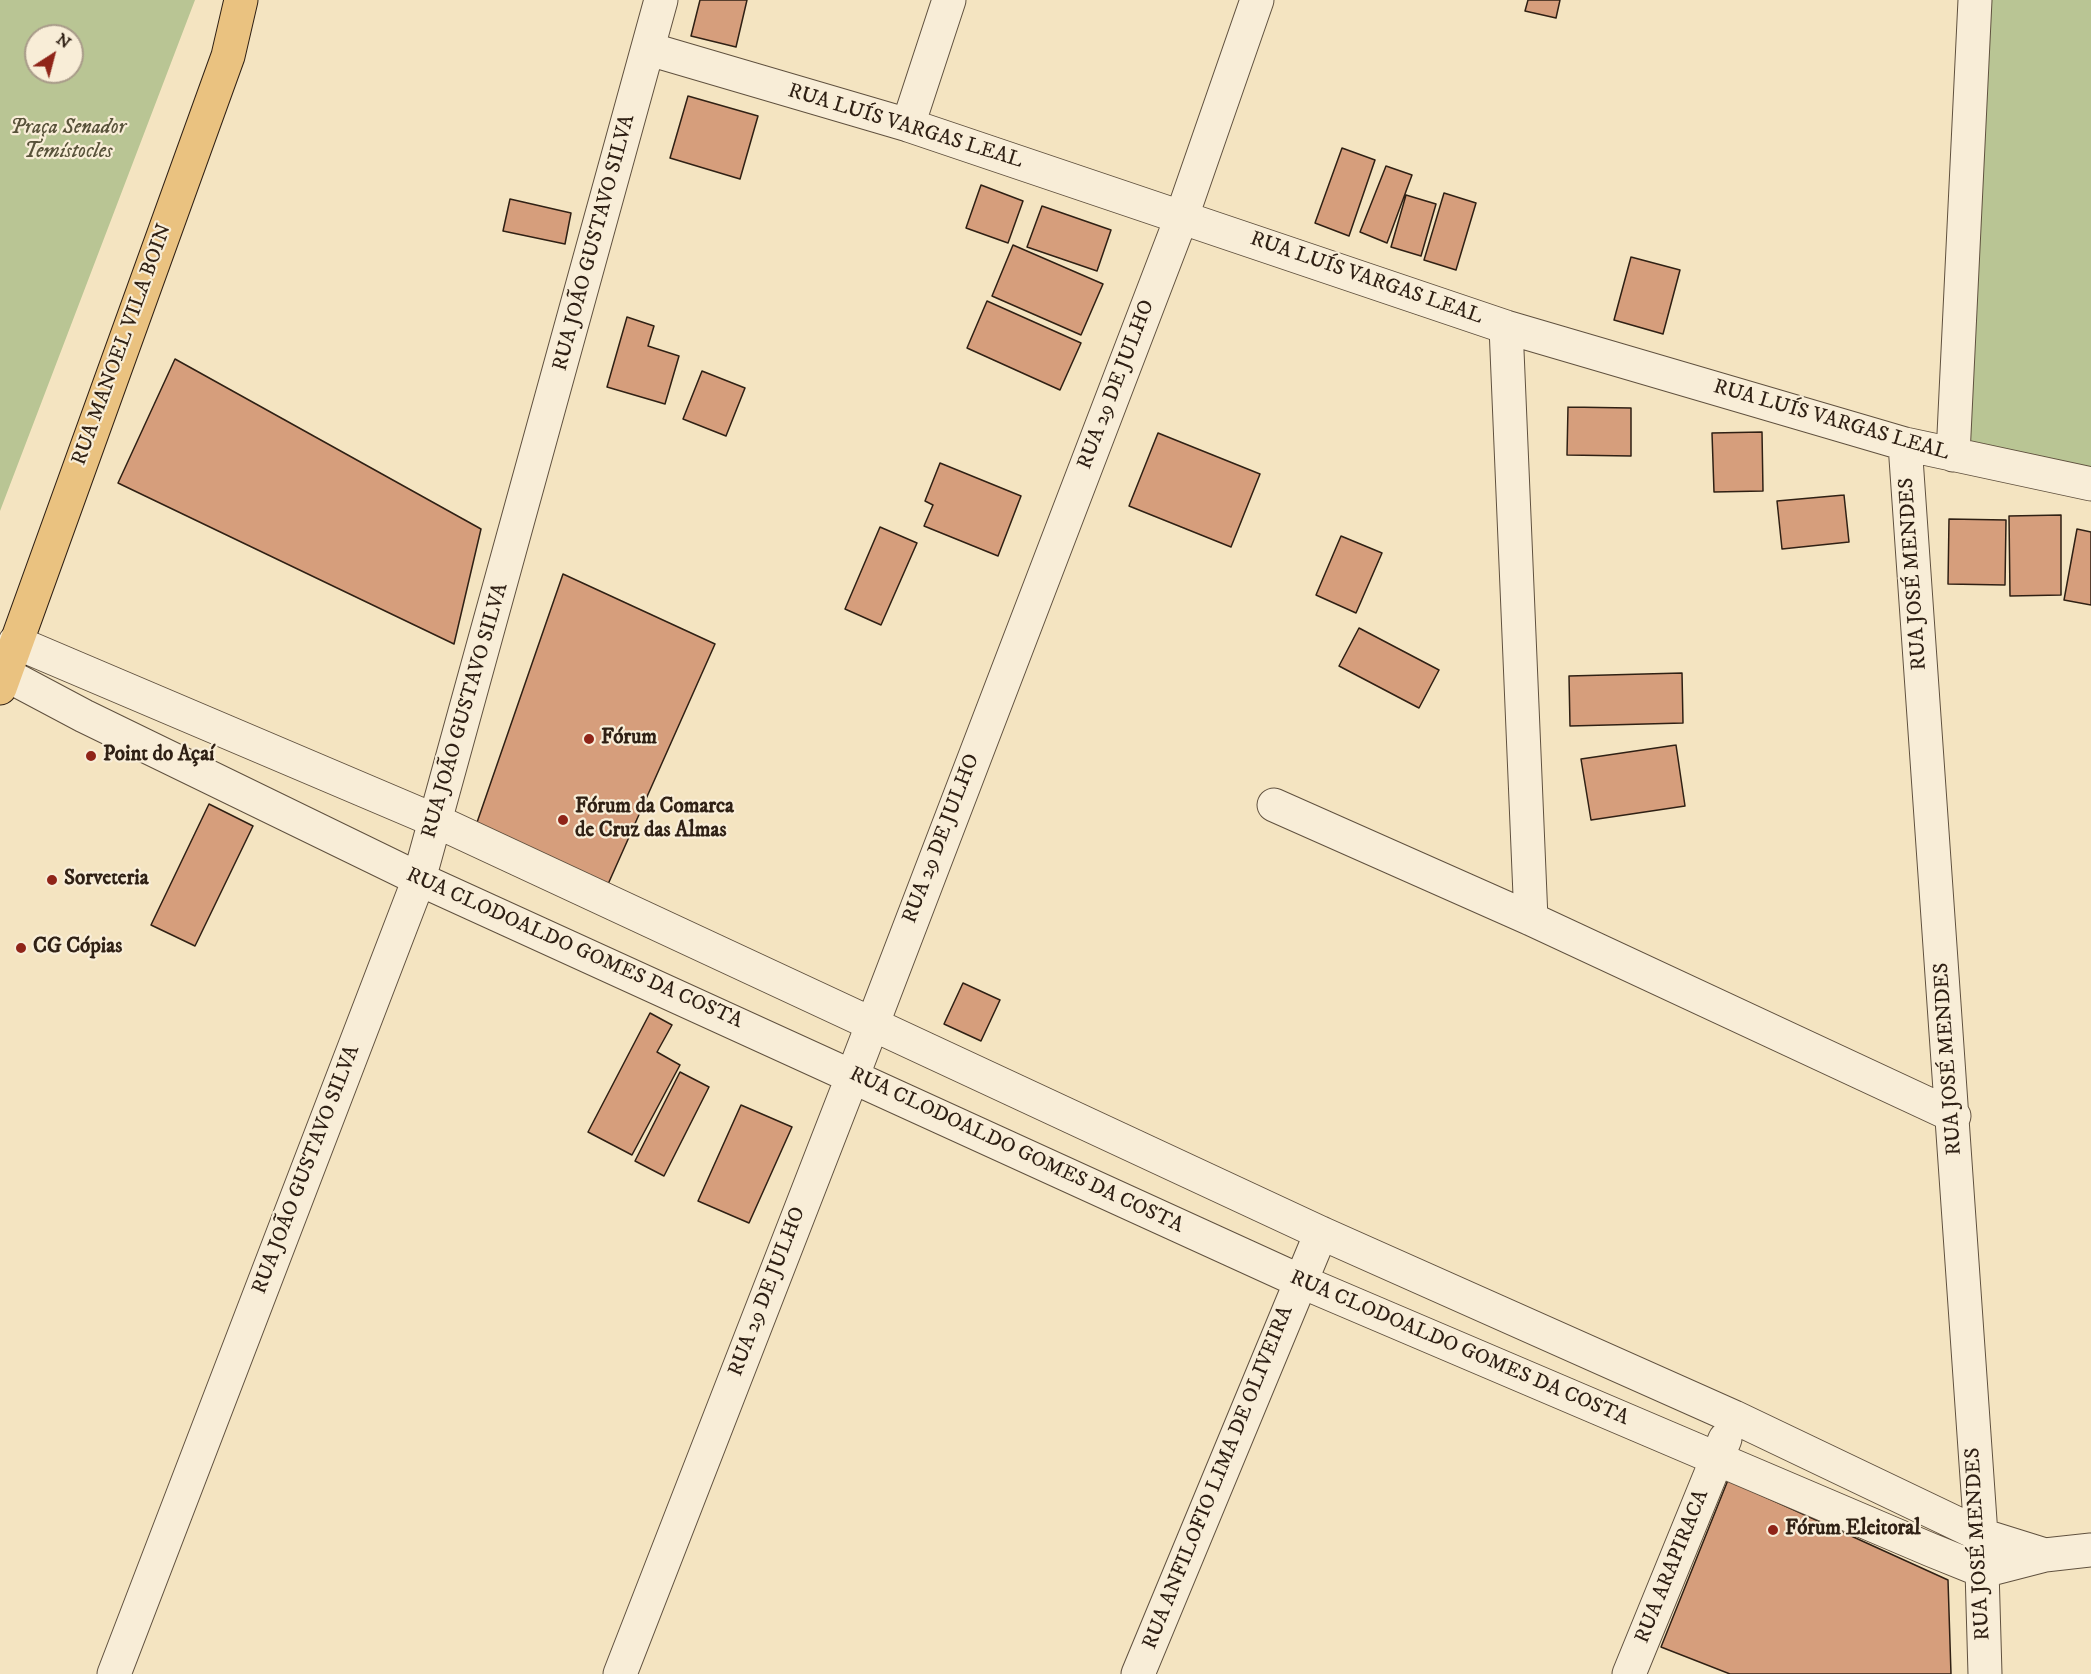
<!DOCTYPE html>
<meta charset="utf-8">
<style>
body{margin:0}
#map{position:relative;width:2091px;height:1674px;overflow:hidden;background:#f4e4c1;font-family:"IM FELL DW Pica",serif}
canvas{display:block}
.north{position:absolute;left:24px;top:24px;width:60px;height:60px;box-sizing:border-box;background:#f8edd7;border:2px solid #a89b89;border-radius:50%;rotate:36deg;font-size:16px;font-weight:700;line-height:24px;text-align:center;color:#2f2014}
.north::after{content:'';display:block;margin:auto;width:21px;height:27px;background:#8f2418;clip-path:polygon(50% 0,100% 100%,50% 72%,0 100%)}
</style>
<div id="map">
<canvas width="2091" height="1674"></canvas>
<div class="north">N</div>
</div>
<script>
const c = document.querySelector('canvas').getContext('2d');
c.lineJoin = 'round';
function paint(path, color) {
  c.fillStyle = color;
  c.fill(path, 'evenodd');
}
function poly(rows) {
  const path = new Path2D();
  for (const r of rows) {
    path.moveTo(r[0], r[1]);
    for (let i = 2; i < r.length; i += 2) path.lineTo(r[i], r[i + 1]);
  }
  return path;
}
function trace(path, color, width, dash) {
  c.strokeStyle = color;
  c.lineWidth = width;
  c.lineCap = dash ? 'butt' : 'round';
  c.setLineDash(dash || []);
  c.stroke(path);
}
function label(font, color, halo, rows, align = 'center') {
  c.font = font + ' "IM FELL DW Pica",serif';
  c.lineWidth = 4.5;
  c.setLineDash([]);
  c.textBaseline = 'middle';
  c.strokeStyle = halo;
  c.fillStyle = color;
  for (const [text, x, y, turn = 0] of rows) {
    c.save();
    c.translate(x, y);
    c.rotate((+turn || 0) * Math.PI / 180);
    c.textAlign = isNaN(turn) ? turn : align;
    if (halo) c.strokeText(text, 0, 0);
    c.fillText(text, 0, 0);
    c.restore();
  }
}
const green = poly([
 [0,0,195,0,0,511],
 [36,36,72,36,72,72,36,72],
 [1987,0,2091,0,2091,472,1960,442]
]);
const building = poly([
 [700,0,747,0,736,47,691,36,700,0],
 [1528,0,1560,0,1556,18,1525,11,1528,0],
 [688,96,758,116,740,179,670,158,688,96],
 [1342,148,1375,160,1349,236,1315,223,1342,148],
 [1386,166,1412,175,1387,243,1360,232,1386,166],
 [981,185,1023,201,1008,243,966,228,981,185],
 [1444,193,1476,203,1456,270,1424,260,1444,193],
 [1406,195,1436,204,1421,256,1391,247,1406,195],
 [510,199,571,213,565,244,503,231,510,199],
 [1042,206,1111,230,1097,271,1027,247,1042,206],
 [1013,245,1103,284,1081,335,992,296,1013,245],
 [1631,257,1680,270,1663,334,1614,320,1631,257],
 [987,301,1081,343,1060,390,967,348,987,301],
 [627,317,654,326,648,346,679,356,665,404,607,387,627,317],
 [175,359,481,529,454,644,118,483,175,359],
 [702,371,745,388,726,436,683,419,702,371],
 [1568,407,1631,408,1631,456,1567,455,1568,407],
 [1762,432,1763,491,1714,492,1712,433,1762,432],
 [1158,433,1260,474,1231,547,1129,506,1158,433],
 [940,463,1021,496,998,556,924,526,933,505,925,501,940,463],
 [1844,495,1849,542,1782,549,1777,501,1844,495],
 [2061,515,2061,595,2010,596,2009,516,2061,515],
 [1949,519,2006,520,2005,585,1948,584,1949,519],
 [880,527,917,543,881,625,845,609,880,527],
 [2077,529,2091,532,2091,605,2064,600,2077,529],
 [1341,536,1382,553,1356,613,1316,595,1341,536],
 [563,574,715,644,605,891,473,834,563,574],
 [1359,628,1439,670,1419,708,1339,666,1359,628],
 [1682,673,1683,723,1570,726,1569,676,1682,673],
 [1676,745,1685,806,1591,820,1581,759,1676,745],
 [209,804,253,826,195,946,151,925,209,804],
 [963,983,1000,1000,981,1041,944,1024,963,983],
 [650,1013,672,1025,657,1052,680,1065,632,1155,588,1132,650,1013],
 [680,1072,709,1087,664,1176,635,1161,680,1072],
 [741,1105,792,1127,749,1223,698,1201,741,1105],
 [1728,1480,1948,1580,1951,1674,1730,1674,1661,1647,1728,1480]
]);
const minor = poly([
 [649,49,908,125,1506,327,1905,444,2091,484],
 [908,125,949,0],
 [1506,327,1531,919],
 [1905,444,1981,1535,1985,1674],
 [1953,455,1975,0],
 [15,642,436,821,1321,1233,1734,1417,1981,1535,2045,1555],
 [5,674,84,716,419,879,1300,1281,1931,1550,1983,1571,2045,1555,2091,1550],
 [1274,805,1531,919,1954,1116],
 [114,1674,419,879,661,0],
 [620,1674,853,1075,1182,216,1257,0],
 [1138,1674,1321,1233],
 [1629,1674,1725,1439]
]);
const major = poly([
 [0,688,228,56,241,0]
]);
const markers = [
 [589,739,6,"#8f2418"],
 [91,756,6,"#8f2418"],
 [563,820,6,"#8f2418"],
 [52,880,6,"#8f2418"],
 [21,948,6,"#8f2418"],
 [1773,1530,6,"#8f2418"]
];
const streetNames = [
 ["RUA LUÍS VARGAS LEAL",905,127,17],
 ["RUA JOÃO GUSTAVO SILVA",595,243,-75],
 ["RUA LUÍS VARGAS LEAL",1366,279,19],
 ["RUA MANOEL VILA BOIN",123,345,-70],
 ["RUA 29 DE JULHO",1117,385,-69],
 ["RUA LUÍS VARGAS LEAL",1831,421,16],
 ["RUA JOSÉ MENDES",1914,574,-94],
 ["RUA JOÃO GUSTAVO SILVA",466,711,-74],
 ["RUA 29 DE JULHO",942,839,-69],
 ["RUA CLODOALDO GOMES DA COSTA",574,949,24],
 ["RUA JOSÉ MENDES",1949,1059,-94],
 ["RUA CLODOALDO GOMES DA COSTA",1016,1151,25],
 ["RUA JOÃO GUSTAVO SILVA",307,1170,-69],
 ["RUA 29 DE JULHO",768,1292,-69],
 ["RUA CLODOALDO GOMES DA COSTA",1459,1349,23],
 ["RUA ANFILOFIO LIMA DE OLIVEIRA",1219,1478,-68],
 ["RUA JOSÉ MENDES",1979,1544,-93],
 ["RUA ARAPIRACA",1673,1567,-68]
];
const parkNames = [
 ["Praça Senador",68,129],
 ["Temístocles",68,153]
];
const poiNames = [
 ["Fórum",601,739],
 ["Point do Açaí",103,756],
 ["Fórum da Comarca",575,808],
 ["de Cruz das Almas",575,832],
 ["Sorveteria",64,880],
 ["CG Cópias",33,948],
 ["Fórum Eleitoral",1785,1530]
];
paint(green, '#b9c594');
paint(building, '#d69e7c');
trace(building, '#2f2014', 1.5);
trace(minor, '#60513f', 35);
trace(major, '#2f2014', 35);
trace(minor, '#f8edd7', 33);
trace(major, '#eac280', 33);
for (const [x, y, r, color] of markers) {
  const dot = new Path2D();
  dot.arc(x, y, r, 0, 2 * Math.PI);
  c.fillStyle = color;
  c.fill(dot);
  trace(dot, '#f8edd7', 2);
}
label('21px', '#2f2014', '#f8edd7', streetNames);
label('italic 21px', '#58523a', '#f8edd7', parkNames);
label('bold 21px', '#2f2014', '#f8edd7', poiNames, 'left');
</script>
